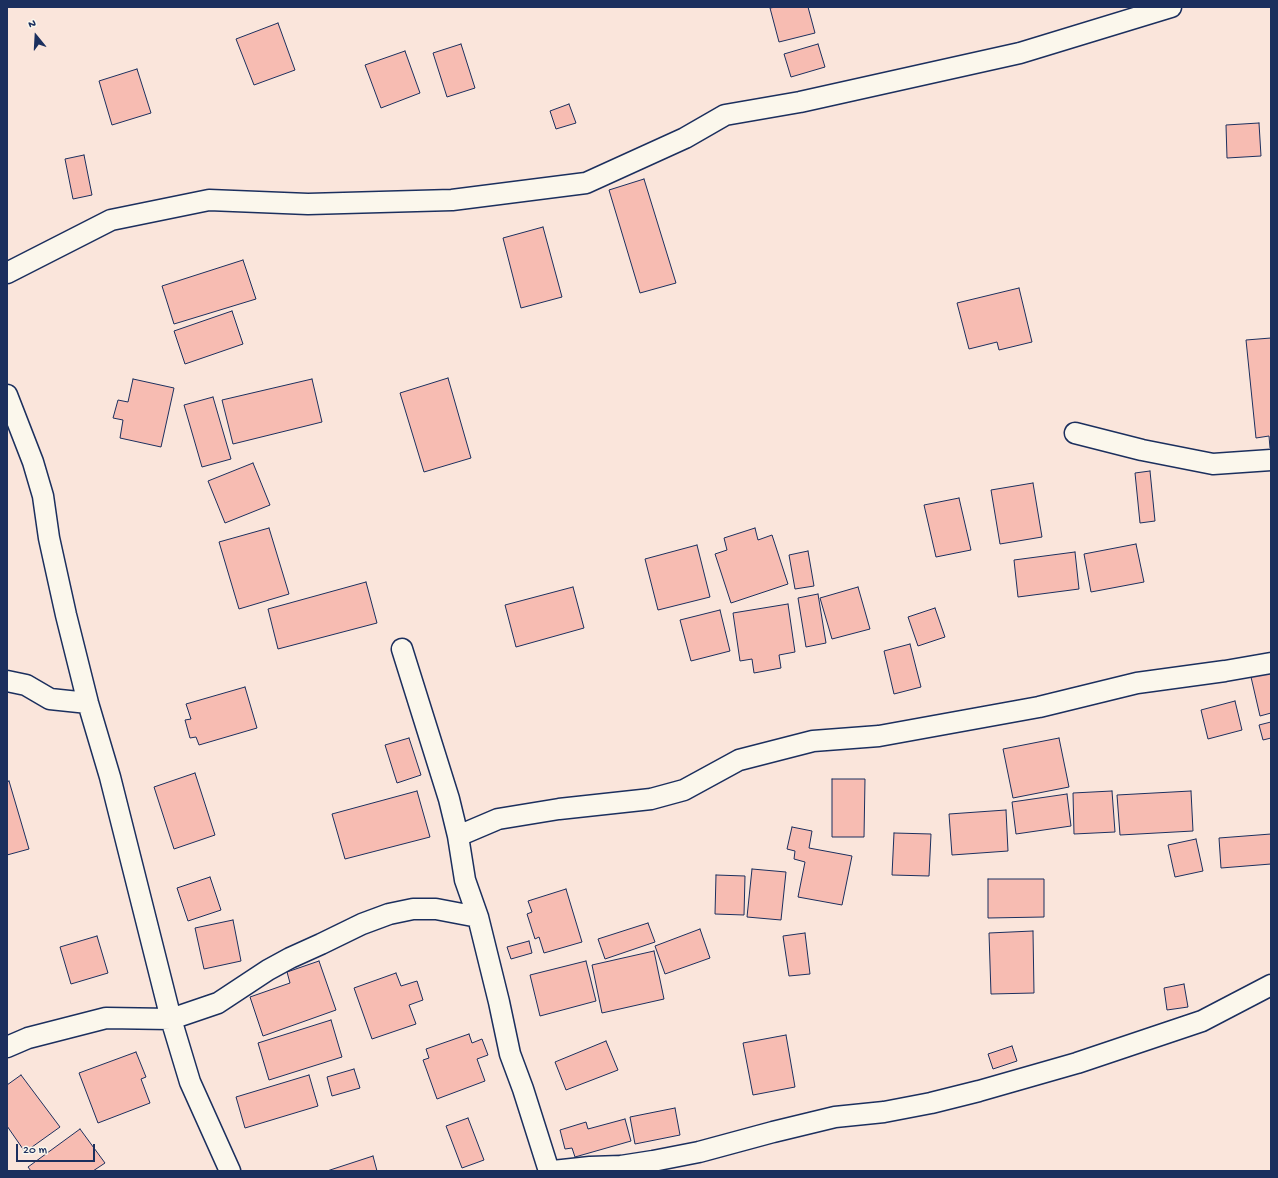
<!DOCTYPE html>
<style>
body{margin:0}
#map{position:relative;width:1278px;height:1178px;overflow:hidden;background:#fae5db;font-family:"Gochi Hand",sans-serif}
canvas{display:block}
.frame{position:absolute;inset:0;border:8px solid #1b2f5e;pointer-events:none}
.north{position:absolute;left:16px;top:16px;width:40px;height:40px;-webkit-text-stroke:3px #fbf7ec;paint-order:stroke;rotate:342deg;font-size:11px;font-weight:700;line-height:16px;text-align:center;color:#1b2f5e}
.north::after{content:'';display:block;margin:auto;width:14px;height:18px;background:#1b2f5e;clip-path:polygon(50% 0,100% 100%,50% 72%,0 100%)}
.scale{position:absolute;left:16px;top:1144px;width:79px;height:18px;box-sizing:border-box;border:2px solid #1b2f5e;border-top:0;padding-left:5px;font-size:12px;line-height:14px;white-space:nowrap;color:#1b2f5e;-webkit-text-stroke:3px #fbf7ec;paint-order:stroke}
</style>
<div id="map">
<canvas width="1278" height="1178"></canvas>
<div class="frame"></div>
<div class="north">N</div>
<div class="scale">20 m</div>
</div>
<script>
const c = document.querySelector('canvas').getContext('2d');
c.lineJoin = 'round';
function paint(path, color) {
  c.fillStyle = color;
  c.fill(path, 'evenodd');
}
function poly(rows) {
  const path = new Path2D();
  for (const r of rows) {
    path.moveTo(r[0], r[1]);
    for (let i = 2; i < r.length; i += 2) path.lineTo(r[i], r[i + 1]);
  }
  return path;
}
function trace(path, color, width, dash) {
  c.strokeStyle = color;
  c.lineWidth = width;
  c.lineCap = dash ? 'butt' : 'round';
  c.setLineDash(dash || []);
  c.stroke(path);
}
const building = poly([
 [776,7,808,7,815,33,779,42,770,8,776,7],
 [278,23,295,70,254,85,236,39,278,23],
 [461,44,475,88,447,97,433,53,461,44],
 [818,44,825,67,791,77,784,54,818,44],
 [405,51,420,93,381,108,365,65,405,51],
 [137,69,151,113,112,125,99,81,137,69],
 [569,104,576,123,556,129,550,111,569,104],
 [1259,123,1261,156,1227,158,1226,125,1259,123],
 [84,155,92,195,73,199,65,159,84,155],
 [644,179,676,283,640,293,609,190,644,179],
 [543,227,562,297,521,308,503,238,543,227],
 [243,260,256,299,174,324,162,286,243,260],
 [1019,288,1032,342,999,350,997,342,969,349,957,303,1019,288],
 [232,311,243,344,185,364,174,331,232,311],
 [1271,338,1271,448,1270,448,1269,436,1256,438,1246,340,1271,338],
 [448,378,471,458,424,472,400,393,448,378],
 [133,379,174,388,161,447,120,438,123,420,113,418,118,400,128,402,133,379],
 [312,379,322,422,233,444,222,400,312,379],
 [213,397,231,459,202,467,184,405,213,397],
 [253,463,270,505,225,523,208,481,253,463],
 [1150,471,1155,521,1140,523,1135,473,1150,471],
 [1033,483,1042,537,1000,544,991,490,1033,483],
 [959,498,971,550,936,557,924,505,959,498],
 [269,528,289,594,239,609,219,542,269,528],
 [755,528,758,540,772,535,788,584,731,603,715,554,727,550,724,538,755,528],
 [1136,544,1144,582,1091,592,1084,554,1136,544],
 [697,545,710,597,658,610,645,559,697,545],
 [808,551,814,586,795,589,789,555,808,551],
 [1075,552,1079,589,1018,597,1014,560,1075,552],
 [366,582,377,623,278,649,268,609,366,582],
 [573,587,584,628,516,647,505,605,573,587],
 [858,587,870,629,832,639,820,598,858,587],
 [818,594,826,643,806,647,798,598,818,594],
 [788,604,795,652,779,655,781,668,754,673,752,659,740,661,733,613,788,604],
 [935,608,945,637,918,646,908,617,935,608],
 [720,610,730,651,691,661,680,620,720,610],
 [910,644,921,687,894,694,884,651,910,644],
 [1271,672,1271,713,1260,716,1251,677,1271,672],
 [245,687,257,728,199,745,196,737,190,738,185,720,191,719,186,704,245,687],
 [1235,701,1242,730,1208,739,1201,710,1235,701],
 [1271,722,1271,738,1263,740,1259,725,1271,722],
 [409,738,421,775,397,783,385,745,409,738],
 [1059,738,1069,787,1013,798,1003,749,1059,738],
 [195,773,215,835,174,849,154,787,195,773],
 [832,779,865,779,864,837,832,837,832,779],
 [9,781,29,849,7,855,7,782,9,781],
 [417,791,430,837,345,859,332,814,417,791],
 [1112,791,1115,832,1074,834,1073,793,1112,791],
 [1191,791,1193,831,1120,835,1117,795,1191,791],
 [1067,794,1071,826,1016,834,1012,802,1067,794],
 [1006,810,1008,851,952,855,949,814,1006,810],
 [792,827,812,831,809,848,852,856,842,905,798,897,805,862,794,859,795,851,787,849,792,827],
 [894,833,931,834,929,876,892,875,894,833],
 [1271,834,1271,864,1221,868,1219,838,1271,834],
 [1196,839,1203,871,1175,877,1168,845,1196,839],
 [752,869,786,872,781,920,747,917,752,869],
 [716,875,745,876,744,915,715,914,716,875],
 [210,877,221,910,188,921,177,888,210,877],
 [988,879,1044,879,1044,917,988,918,988,879],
 [566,889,582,942,544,953,539,937,535,939,527,914,532,912,528,901,566,889],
 [233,920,241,961,204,969,195,928,233,920],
 [648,923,655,942,605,959,598,939,648,923],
 [700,929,710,958,665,974,655,946,700,929],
 [1033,931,1034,993,991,994,989,933,1033,931],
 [805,933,810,974,789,976,783,936,805,933],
 [97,936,108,973,71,984,60,947,97,936],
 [529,941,532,953,511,959,507,947,529,941],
 [654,951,664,999,602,1013,592,965,654,951],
 [319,961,336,1010,263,1036,250,997,290,983,287,972,319,961],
 [586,961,596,1001,540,1016,530,975,586,961],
 [396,973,401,986,417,981,423,1000,409,1005,416,1024,372,1039,354,988,396,973],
 [1184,984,1188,1007,1167,1010,1164,988,1184,984],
 [331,1020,342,1057,269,1080,258,1043,331,1020],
 [469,1034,472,1043,482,1039,488,1055,477,1059,485,1081,437,1099,423,1060,429,1058,426,1049,469,1034],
 [786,1035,795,1087,753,1095,743,1043,786,1035],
 [606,1041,618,1070,566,1090,555,1062,606,1041],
 [1012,1046,1017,1061,993,1069,988,1054,1012,1046],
 [136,1052,146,1077,141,1079,150,1103,98,1123,79,1073,136,1052],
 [354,1069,360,1088,332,1096,327,1077,354,1069],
 [21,1075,60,1127,25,1152,7,1126,7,1085,21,1075],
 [309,1075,318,1106,245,1128,236,1097,309,1075],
 [675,1108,680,1135,635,1144,630,1117,675,1108],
 [468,1118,484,1160,462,1168,446,1126,468,1118],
 [625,1119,631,1141,575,1157,572,1148,565,1149,560,1130,586,1122,588,1129,625,1119],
 [80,1129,105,1163,93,1171,31,1171,28,1167,80,1129],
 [373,1156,377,1171,327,1171,373,1156]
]);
const minor = poly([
 [7,273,111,220,209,200,308,204,452,200,586,183,685,138,725,115,800,102,1020,53,1171,7],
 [7,395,33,462,43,496,49,538,66,615,88,703,110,777,171,1019,190,1082,230,1171],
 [1075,433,1142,450,1213,464,1271,460],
 [402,649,449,799,458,836,465,880,478,917,499,1002,510,1054,523,1089,549,1171],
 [7,681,26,685,50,699,88,703],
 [458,836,498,819,559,809,651,799,684,790,739,760,813,741,879,736,1039,707,1137,683,1225,671,1271,663],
 [7,1047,28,1038,106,1018,171,1019,218,1003,268,970,290,958,321,944,362,924,389,914,413,909,436,909,478,917],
 [553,1171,590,1167,621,1166,653,1161,699,1152,773,1132,835,1117,884,1112,931,1103,979,1091,1077,1063,1202,1021,1271,985]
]);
paint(building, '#f7bcb2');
trace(building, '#1b2f5e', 1);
trace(minor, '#1b2f5e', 23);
trace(minor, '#fbf7ec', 20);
</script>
